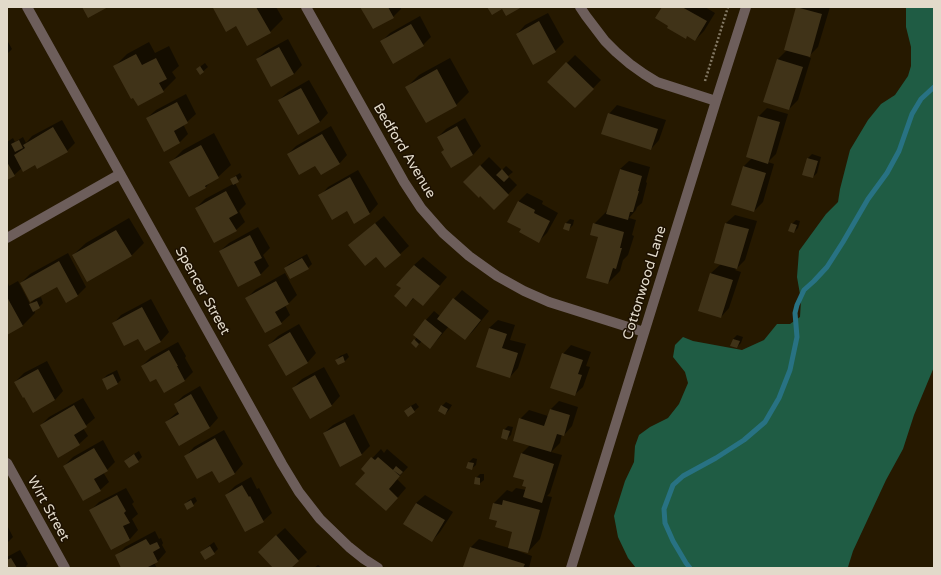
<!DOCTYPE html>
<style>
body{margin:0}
#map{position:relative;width:941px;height:575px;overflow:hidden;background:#261900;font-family:"Varela Round",sans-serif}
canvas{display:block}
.frame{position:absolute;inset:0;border:8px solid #e2daca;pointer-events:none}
</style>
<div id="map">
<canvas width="941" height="575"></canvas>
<div class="frame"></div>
</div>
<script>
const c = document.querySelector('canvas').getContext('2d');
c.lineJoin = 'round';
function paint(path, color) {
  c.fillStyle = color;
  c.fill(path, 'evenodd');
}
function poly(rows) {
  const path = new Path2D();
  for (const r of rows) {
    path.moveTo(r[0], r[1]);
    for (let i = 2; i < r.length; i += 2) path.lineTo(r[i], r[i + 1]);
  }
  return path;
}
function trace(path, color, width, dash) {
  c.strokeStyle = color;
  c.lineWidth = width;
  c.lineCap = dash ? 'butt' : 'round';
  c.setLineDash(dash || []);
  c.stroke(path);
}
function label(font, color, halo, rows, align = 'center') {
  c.font = font + ' "Varela Round",sans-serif';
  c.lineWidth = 3;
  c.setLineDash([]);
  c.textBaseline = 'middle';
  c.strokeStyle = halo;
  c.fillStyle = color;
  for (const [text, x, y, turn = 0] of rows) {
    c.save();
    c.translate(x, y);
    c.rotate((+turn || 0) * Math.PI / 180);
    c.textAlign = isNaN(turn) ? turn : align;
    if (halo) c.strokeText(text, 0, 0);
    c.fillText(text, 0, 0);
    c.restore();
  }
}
const forest = poly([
 [906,7,934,7,934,367,914,415,903,449,886,480,853,551,848,567,848,568,636,568,628,558,618,537,614,516,625,481,634,462,635,446,639,435,650,427,668,418,679,404,688,383,685,372,673,357,675,345,683,337,693,341,742,350,764,340,777,324,790,324,800,317,801,300,797,277,799,251,826,214,838,202,840,189,850,150,868,120,881,104,895,95,908,76,911,66,911,47,906,27]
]);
const shadow = poly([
 [215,7,276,7,283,19,270,32,236,25],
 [361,7,401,7,401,9,393,17],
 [663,7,705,7,715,13,704,31,695,40,688,35,686,37,670,25],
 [797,7,830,7,818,47,808,57,811,58,798,100,789,109,765,101,778,59,787,50,785,49],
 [548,13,564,42,555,51,517,34,525,25],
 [420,16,431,37,423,45,381,42,390,33],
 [288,39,302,65,294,74,257,59,266,51],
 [7,40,12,49,7,54],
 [149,42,155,53,169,46,179,66,172,72,176,78,163,91,114,67,127,54],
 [575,55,601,80,575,107,549,81],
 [450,58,469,92,456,105,426,122,407,87,419,75],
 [205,63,208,67,200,74,197,69],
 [309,80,328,113,320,122,298,134,279,100,288,92],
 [186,94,196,114,187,122,183,124,188,134,180,142,147,118,156,110],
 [617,105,666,120,659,140,651,149,609,114],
 [767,108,788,114,776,154,768,162,774,164,763,202,754,211,744,166,752,158,747,156,759,116],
 [465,118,481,146,473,155,451,167,445,150,438,137,446,129],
 [62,120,75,143,67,151,35,164,22,168,14,175,7,179,7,142,13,138,15,142,23,137,26,143,32,136],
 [331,126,347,155,339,164,315,165,288,154,296,146],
 [214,133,231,165,218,177,211,181,206,187,189,196,171,162,183,150],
 [812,154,821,157,817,173,813,177,808,158],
 [489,157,502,170,506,166,513,172,508,176,517,185,494,209,480,195,464,182],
 [629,161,650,167,646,182,647,183,642,203,637,207,636,210,629,218,636,220,632,235,634,236,628,255,623,260,620,271,608,283,599,236,594,224,607,211,608,212,620,169],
 [358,170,378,204,370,213,354,222,347,210,320,196,328,187],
 [240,173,242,177,235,183,246,204,239,211,245,222,236,230,196,208,205,199,233,184,231,180,235,176],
 [527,193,543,201,542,204,558,213,547,233,539,241,522,229,508,221,519,201],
 [735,215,757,221,745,260,735,270,741,272,729,308,721,317,700,310,711,273,721,264,715,262,726,223],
 [384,216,409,246,400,254,349,245,358,237],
 [129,218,144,243,131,256,73,255,86,243],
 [570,219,574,220,573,225,569,229,566,223],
 [796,220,800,221,798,228,794,232,792,224],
 [258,227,270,248,263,255,269,266,261,274,239,286,220,251,229,243],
 [68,253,86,287,78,295,66,302,57,286,21,283,30,274],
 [307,254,312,264,308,268,285,268,289,264],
 [423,257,447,277,431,296,423,305,414,298,406,306,402,288,398,285,414,265],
 [285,273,297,295,289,303,285,305,290,315,281,323,247,298,255,290],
 [18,281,30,304,35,299,41,297,43,303,39,307,34,310,35,313,22,326,7,334,7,284,8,283,9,286],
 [462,290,489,311,474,330,465,339,449,326,438,339,430,347,422,341,416,347,415,340,417,337,426,320,434,311,440,316,454,299],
 [151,299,169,332,161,341,145,350,138,337,113,324,121,315],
 [498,320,515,325,510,340,526,344,518,368,510,377,489,328],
 [299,324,316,353,308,362,286,375,269,345,278,336],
 [737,335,743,337,741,343,737,347,733,339],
 [178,342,186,356,185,358,193,372,185,380,164,392,156,378,142,366,151,357],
 [571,345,591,352,586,366,590,367,583,387,574,395,563,354],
 [347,353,349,357,345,361,339,364,336,360,340,356],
 [47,361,63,391,55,400,15,382,24,373],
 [324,367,340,396,332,405,310,417,293,388,302,379],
 [117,370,121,380,117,384,103,379,107,375],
 [200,386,218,418,210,427,179,444,166,422,175,414,179,411,175,404,183,396],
 [83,398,95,418,83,428,88,436,79,444,41,425,49,417],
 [559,401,578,407,572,426,564,435,562,434,560,443,551,452,562,455,550,493,547,496,552,497,540,539,528,552,519,550,518,551,532,556,529,568,468,568,464,567,471,547,479,539,509,548,513,531,498,521,490,518,494,503,507,490,512,492,516,488,526,490,527,487,525,480,521,454,530,445,520,419,529,410,548,416,550,410],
 [446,402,452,405,449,410,445,414,442,406],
 [416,403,419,407,408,416,405,411,409,407],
 [354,414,370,446,362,454,341,465,324,433,333,425],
 [508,426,513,427,511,435,507,439,504,430],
 [224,430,243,464,235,473,219,481,213,469,186,456,194,447],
 [103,440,115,462,107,470,103,472,109,482,100,490,64,466,73,457],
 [381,449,384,453,387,449,408,467,397,479,406,488,394,502,362,469],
 [139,451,142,457,138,461,125,461,129,457],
 [473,458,477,459,476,465,471,469,469,462],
 [480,474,484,474,484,480,479,484,476,478],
 [251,477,257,489,259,488,272,513,263,521,226,495,235,486],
 [126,488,134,502,132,504,138,514,132,519,138,530,130,539,111,549,90,511,99,502],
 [425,495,453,512,440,532,432,541,404,523,416,503],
 [195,497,197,501,193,505,185,504,189,500],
 [7,525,13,537,7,543],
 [285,528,307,552,290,568,274,568,268,543],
 [155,531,159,539,161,538,163,543,162,545,166,552,158,561,154,563,157,568,123,568,116,556,125,547],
 [214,542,218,549,214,553,201,552,206,548],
 [20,550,28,564,26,566,27,568,7,568,7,557],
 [318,565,322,568,314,568]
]);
const stream = poly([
 [690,568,686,563,673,541,665,523,664,509,673,485,683,476,716,458,744,440,765,422,779,398,790,370,797,337,795,313,797,305,804,290,814,281,827,267,843,242,868,199,887,173,899,151,912,114,921,99,934,87]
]);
const building = poly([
 [82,7,108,7,88,18],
 [215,7,256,7,271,33,247,46,236,26,226,32,213,8],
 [360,7,388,7,394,18,373,29],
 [487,7,522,7,506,16,502,9,492,15],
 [662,7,682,7,707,21,695,41,687,36,686,39,667,28,668,26,655,18],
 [796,7,822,14,810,57,784,50],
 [539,21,556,52,533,65,516,34],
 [411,24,424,46,393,64,380,41],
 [279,47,294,74,271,87,256,59],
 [136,54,142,65,156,58,167,79,159,83,164,92,138,106,133,98,131,99,113,66],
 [777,59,803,67,789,110,763,102],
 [566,62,594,89,575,108,547,82],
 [200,66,204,72,200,75,196,69],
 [437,69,457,106,426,123,405,87],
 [301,88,320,122,298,135,278,100],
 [177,102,188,123,174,131,180,143,164,152,146,118],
 [608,113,658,129,651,150,601,134],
 [758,116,780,122,768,164,746,157],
 [457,126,473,155,451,168,441,152,444,150,437,137],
 [53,127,68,152,37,169,35,165,23,172,14,155,25,148,23,145],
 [322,134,340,164,321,175,315,166,299,175,287,154],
 [19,140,23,148,15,152,11,144],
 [201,145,219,178,205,186,206,188,189,197,169,162],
 [807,158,818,161,813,178,802,175],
 [7,162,15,176,7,180],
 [480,165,509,195,494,210,480,196,479,198,463,182],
 [743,166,766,173,754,212,731,205],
 [502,169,509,177,504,182,496,175],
 [620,169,642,176,638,191,639,191,633,212,630,212,628,220,606,214],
 [236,176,239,182,233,185,230,179],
 [350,177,370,214,354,224,347,211,332,220,318,195],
 [226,191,238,213,229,218,237,231,214,243,195,208],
 [518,201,535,210,534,213,550,221,539,243,519,232,521,229,507,222],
 [375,223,401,255,385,268,376,257,365,266,348,245],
 [565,223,571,224,569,231,563,229],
 [593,223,624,232,620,248,622,248,616,269,613,268,608,284,586,278,598,237,590,235],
 [725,223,749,229,737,269,714,263],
 [791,223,797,225,794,233,788,231],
 [116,230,132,256,87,282,72,255],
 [250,235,262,258,254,262,261,275,238,287,219,251],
 [302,258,309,269,290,279,284,268],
 [59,261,78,296,66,303,57,287,30,302,20,283],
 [414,265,440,286,423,306,413,298,406,307,394,296,401,288,396,285],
 [710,273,733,280,721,318,698,311],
 [276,281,289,304,275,312,282,324,265,333,245,298],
 [7,297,23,326,7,335],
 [453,298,481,320,465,340,437,319],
 [37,301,40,308,33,312,29,304],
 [142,307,161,342,145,351,138,339,124,346,112,323],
 [425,319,442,333,430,349,413,335],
 [489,328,507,334,502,348,518,353,510,378,476,367],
 [290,332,308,363,286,376,268,345],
 [414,339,419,344,416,348,411,343],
 [733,339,740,341,737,348,730,346],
 [169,350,178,366,177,366,185,381,164,393,156,379,150,382,141,366],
 [562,353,583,360,578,374,582,375,575,396,550,388],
 [343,356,345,362,338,365,335,360],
 [38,369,55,400,33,413,24,397,23,398,14,382],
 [113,374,118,384,107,390,102,379],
 [315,375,332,406,310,419,292,388],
 [191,394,210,428,179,446,165,422,179,414,174,404],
 [74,405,87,427,74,435,80,445,58,458,40,425],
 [441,405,448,409,445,415,438,411],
 [411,406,415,412,408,417,404,411],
 [550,409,570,415,564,436,557,434,551,452,513,441,519,418,544,426],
 [345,422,362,455,340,467,323,433],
 [503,429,510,431,507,440,501,438],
 [215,438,235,474,219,483,212,471,197,479,184,456],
 [94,448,108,471,94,479,101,491,83,501,63,466],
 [521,453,554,464,542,503,523,497,526,487,522,486,524,480,513,477],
 [134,454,139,462,129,468,124,461],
 [371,457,375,460,378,457,400,476,389,489,398,498,386,511,355,484,365,473,361,469],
 [468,462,474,463,472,470,466,468],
 [396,466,403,472,400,475,393,470],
 [475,477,480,478,480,485,474,484],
 [242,485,249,497,250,496,264,522,245,532,225,495],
 [117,495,126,511,124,513,130,523,123,526,130,540,111,550,89,510],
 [191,500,194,506,187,510,184,504],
 [503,500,540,510,528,553,508,548,512,532,495,527,497,521,489,519,493,503,502,505],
 [416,503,445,520,432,542,403,524],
 [276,535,299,561,291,568,273,568,258,552],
 [146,539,150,545,157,542,160,548,153,552,158,562,146,568,121,568,115,555],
 [210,546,215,554,205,560,200,552],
 [470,547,525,564,523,568,463,567],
 [11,558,17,568,7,568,7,560]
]);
const path = poly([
 [705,81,728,7]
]);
const street = poly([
 [27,7,282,464,299,492,320,519,349,547,364,559,378,568],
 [306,7,404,182,421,208,443,233,469,256,497,276,524,291,549,302,644,332],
 [580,7,586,16,605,41,616,52,630,64,644,74,657,82,716,101],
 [7,238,120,174],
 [7,463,65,568],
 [571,568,716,101,746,7]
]);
const streetNames = [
 ["Bedford Avenue",404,151,59],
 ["Cottonwood Lane",645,283,-73],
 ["Spencer Street",202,291,61],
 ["Wirt Street",48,509,61]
];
paint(forest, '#1f5c44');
paint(shadow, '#0007');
trace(stream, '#287283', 5);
paint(building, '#403318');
trace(path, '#837964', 2.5, [2, 2]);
trace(street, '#6d5e5b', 10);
label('14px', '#e2daca', '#1c1000', streetNames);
</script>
